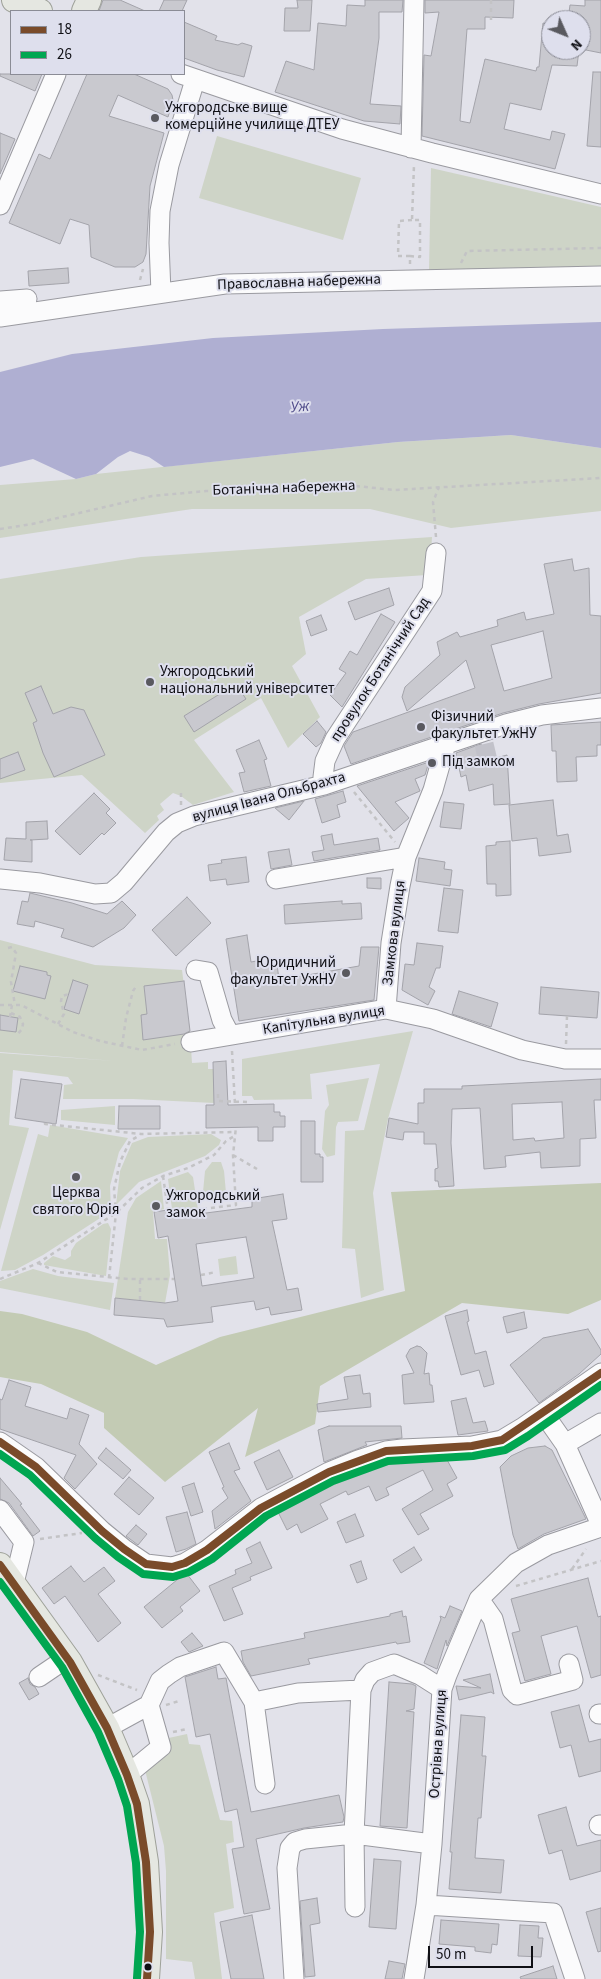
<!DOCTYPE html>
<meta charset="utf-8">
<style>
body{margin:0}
#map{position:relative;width:601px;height:1979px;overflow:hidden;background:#e2e2ea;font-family:"Source Sans 3",sans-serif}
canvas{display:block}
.legend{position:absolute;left:10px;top:10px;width:175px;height:65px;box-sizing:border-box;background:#dedfed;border:1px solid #8b8c96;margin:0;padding:6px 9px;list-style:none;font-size:15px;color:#0f0f14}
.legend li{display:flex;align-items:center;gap:10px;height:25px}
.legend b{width:25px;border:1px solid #8b8c96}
.north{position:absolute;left:541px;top:10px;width:50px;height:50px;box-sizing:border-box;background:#dedfed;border:1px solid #8b8c96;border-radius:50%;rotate:134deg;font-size:14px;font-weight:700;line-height:20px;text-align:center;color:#0f0f14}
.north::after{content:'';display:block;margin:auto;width:18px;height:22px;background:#59595f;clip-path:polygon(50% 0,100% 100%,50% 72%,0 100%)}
.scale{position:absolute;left:428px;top:1946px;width:105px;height:22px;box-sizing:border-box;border:2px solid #0f0f14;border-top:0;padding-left:6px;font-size:15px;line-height:18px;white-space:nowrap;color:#0f0f14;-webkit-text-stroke:4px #dedfed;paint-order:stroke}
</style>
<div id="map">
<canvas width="601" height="1979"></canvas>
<ul class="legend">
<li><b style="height:6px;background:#7a4b2a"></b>18</li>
<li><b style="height:6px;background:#00a651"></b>26</li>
</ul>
<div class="north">N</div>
<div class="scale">50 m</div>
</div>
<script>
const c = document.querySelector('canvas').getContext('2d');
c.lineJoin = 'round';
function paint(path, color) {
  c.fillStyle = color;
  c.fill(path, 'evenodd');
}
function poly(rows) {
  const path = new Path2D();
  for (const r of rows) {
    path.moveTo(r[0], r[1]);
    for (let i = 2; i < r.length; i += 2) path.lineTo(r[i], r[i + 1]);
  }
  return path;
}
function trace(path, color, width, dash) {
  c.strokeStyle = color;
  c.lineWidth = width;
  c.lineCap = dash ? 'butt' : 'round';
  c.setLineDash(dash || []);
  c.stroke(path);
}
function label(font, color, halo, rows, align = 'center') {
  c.font = font + ' "Source Sans 3",sans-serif';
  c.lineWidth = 4;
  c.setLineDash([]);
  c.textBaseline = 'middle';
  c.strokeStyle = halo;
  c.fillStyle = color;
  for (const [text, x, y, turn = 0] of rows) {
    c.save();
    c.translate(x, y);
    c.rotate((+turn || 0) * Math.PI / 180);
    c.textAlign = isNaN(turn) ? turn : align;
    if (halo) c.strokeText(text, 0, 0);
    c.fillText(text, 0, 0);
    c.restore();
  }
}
const green = poly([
 [217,136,361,178,343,240,199,198],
 [431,168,601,207,601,268,429,272],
 [511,435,601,448,601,511,451,528,370,509,192,509,0,538,0,485,76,479,96,474,398,442],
 [432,537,431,553,427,575,366,579,299,617,306,654,292,666,320,717,288,748,261,698,194,740,234,792,193,805,181,796,173,793,160,804,164,810,157,816,159,820,145,833,82,775,0,783,0,579,141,557],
 [0,940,95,965,182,970,190,1032,192,1063,208,1062,208,1069,214,1069,214,1103,133,1099,63,1099,64,1085,73,1084,68,1077,13,1070,9,1125,29,1128,0,1230,0,1053,115,1061,0,1052],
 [413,1031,388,1119,373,1193,384,1290,361,1298,355,1249,342,1248,345,1131,364,1130,380,1064,310,1074,312,1099,254,1100,252,1096,242,1096,242,1059],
 [369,1078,358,1121,338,1122,336,1127,335,1155,327,1157,322,1149,325,1111,329,1105,326,1085],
 [115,1106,115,1125,61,1120,61,1110],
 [50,1125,128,1138,119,1152,110,1186,111,1211,43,1255,15,1270,1,1271,38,1134,48,1137],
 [211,1134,221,1140,219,1145,205,1156,139,1182,116,1205,120,1171,132,1143,148,1137],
 [212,1162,221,1162,224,1171,226,1193,213,1197,203,1192,205,1171],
 [188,1172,193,1177,198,1210,185,1213,183,1207,172,1209,168,1179],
 [161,1181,164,1209,153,1212,155,1239,167,1239,170,1275,165,1303,115,1298,128,1212,136,1198],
 [108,1223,111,1229,106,1276,44,1265,44,1263,53,1256,65,1260,71,1256,71,1251,76,1243,103,1224],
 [236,1256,238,1274,220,1276,218,1259],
 [33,1269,58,1276,114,1283,110,1310,0,1288,0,1281],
 [187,1734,189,1744,200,1745,220,1820,232,1821,234,1842,226,1844,234,1908,214,1913,222,1979,195,1979,192,1962,166,1959,166,1871,164,1846,145,1770,164,1739]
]);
const forest = poly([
 [601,1183,601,1300,568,1314,462,1303,320,1386,315,1424,245,1457,258,1408,165,1482,104,1428,104,1413,41,1384,0,1377,0,1311,22,1314,87,1332,156,1365,220,1337,405,1291,391,1192]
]);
const water = poly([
 [601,322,601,448,511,435,398,442,164,467,149,457,130,451,118,457,96,474,76,479,33,459,0,467,0,372,72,354,213,338,383,329]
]);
const building = poly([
 [103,0,120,0,145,11,99,11,103,0],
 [164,0,187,0,182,11,159,11,164,0],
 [297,0,312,0,310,31,284,31,285,8,298,8,297,0],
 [365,0,403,0,402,12,379,12,379,38,370,104,401,106,400,124,364,121,275,92,286,61,314,70,318,23,346,26,347,5,365,6,365,0],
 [425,0,514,0,513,18,485,17,485,29,467,29,460,121,470,123,485,59,536,71,537,67,539,67,543,23,551,24,551,50,579,50,577,66,552,65,541,110,510,103,504,129,550,140,552,131,565,134,555,169,422,136,424,55,431,56,439,12,425,13,425,0],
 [585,0,601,0,601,53,581,49,581,20,568,20,570,5,585,6,585,0],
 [184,22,217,36,215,40,238,45,242,43,252,46,244,77,217,70,184,58,184,22],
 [593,72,601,72,601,147,587,146,593,72],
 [0,74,42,74,35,91,0,76,0,74],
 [87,74,134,74,168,89,172,95,173,100,168,117,118,95,109,116,164,133,150,186,146,254,143,262,135,267,115,267,91,257,89,225,70,219,60,244,9,223,39,154,50,159,87,74],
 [0,133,15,139,0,174,0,133],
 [68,268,69,283,29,286,28,271,68,268],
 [572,559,574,571,589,568,590,615,601,616,601,693,539,704,503,713,351,764,344,746,353,732,475,688,466,660,407,711,402,697,405,687,440,655,437,642,457,632,460,637,498,626,497,620,524,612,526,620,554,614,544,564,572,559],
 [543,631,552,678,504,691,491,645,543,631],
 [389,588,394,605,355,620,348,602,389,588],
 [381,614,395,622,342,707,330,695,346,673,339,669,350,651,357,655,381,614],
 [321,615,327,630,311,636,306,621,321,615],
 [236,684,246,699,194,732,184,716,236,684],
 [41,686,53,714,71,707,84,710,105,755,54,777,43,753,33,723,37,721,25,693,41,686],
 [317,721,326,732,321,743,316,747,303,734,317,721],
 [601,722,601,745,597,745,597,756,576,757,577,781,557,782,556,751,552,751,551,725,601,722],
 [259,740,267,759,264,760,271,786,244,792,239,773,245,772,236,750,259,740],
 [481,744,485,761,507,755,510,804,494,805,493,784,469,791,466,775,461,777,456,753,481,744],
 [18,752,25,770,0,779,0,759,18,752],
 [429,762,425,775,415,779,420,791,395,802,409,818,394,831,357,786,429,762],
 [343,791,346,802,337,805,340,817,322,823,315,799,343,791],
 [94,793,110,809,106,813,116,823,104,835,102,833,80,855,55,831,94,793],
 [553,800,557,836,568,834,571,852,539,856,537,838,512,841,509,805,553,800],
 [304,801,289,820,275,808,304,801],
 [444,802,464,804,461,829,440,827,444,802],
 [47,821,48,839,30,840,32,840,32,862,4,860,6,838,26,839,26,822,47,821],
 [332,834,334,845,378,838,380,850,314,861,312,852,324,850,321,836,332,834],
 [510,841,511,895,496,896,496,884,487,884,486,846,496,845,496,842,510,841],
 [289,849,292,865,271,869,268,852,289,849],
 [246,857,249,882,227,885,226,879,210,881,208,865,222,863,221,860,246,857],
 [419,858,445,862,444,869,452,870,450,886,416,881,419,858],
 [367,878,381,878,381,889,367,888,367,878],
 [444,888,463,890,458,933,438,931,444,888],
 [30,893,72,903,107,914,122,901,136,915,124,928,93,947,61,937,64,929,35,921,34,927,17,924,22,901,28,902,30,893],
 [187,897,211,923,176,956,152,930,187,897],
 [342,901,342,904,361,903,362,919,285,924,284,905,342,901],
 [247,935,251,962,262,960,263,967,277,964,279,980,359,966,361,947,379,947,374,1000,239,1021,226,939,247,935],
 [417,943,443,946,440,968,436,968,429,987,435,991,428,1005,402,990,405,964,414,965,417,943],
 [20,966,47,972,47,975,51,976,45,999,13,991,20,966],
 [73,980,88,985,79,1014,64,1009,73,980],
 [184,981,190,1031,184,1034,143,1040,141,1015,147,1014,144,986,184,981],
 [541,987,599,992,597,1018,539,1014,541,987],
 [459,991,498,1003,491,1027,452,1014,459,991],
 [0,1015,18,1018,16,1032,0,1030,0,1015],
 [226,1061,228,1105,274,1104,274,1112,280,1112,280,1116,285,1116,285,1127,273,1127,273,1141,258,1141,258,1127,206,1128,206,1105,214,1105,213,1062,226,1061],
 [21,1079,62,1084,56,1124,15,1118,21,1079],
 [601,1079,601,1100,594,1100,596,1138,580,1139,580,1166,541,1168,540,1152,505,1156,506,1167,484,1169,480,1108,452,1109,451,1143,454,1186,439,1187,438,1181,435,1181,435,1169,438,1168,436,1144,424,1144,424,1132,404,1132,403,1140,386,1137,389,1118,418,1124,418,1103,424,1103,424,1089,462,1089,462,1086,601,1079],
 [562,1102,564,1138,535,1141,534,1138,513,1140,512,1104,562,1102],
 [119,1106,160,1106,160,1129,118,1129,119,1106],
 [301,1121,315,1121,315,1154,320,1154,320,1157,323,1157,323,1182,301,1182,301,1121],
 [283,1194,287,1219,272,1221,287,1290,298,1288,302,1310,271,1315,269,1307,256,1310,254,1301,211,1307,213,1322,167,1327,164,1319,114,1315,115,1298,165,1303,178,1301,168,1236,158,1238,154,1212,182,1208,183,1216,252,1207,252,1199,283,1194],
 [246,1237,254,1278,202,1286,196,1244,246,1237],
 [467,1310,469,1321,467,1322,475,1354,486,1351,494,1384,484,1387,479,1370,461,1375,445,1316,467,1310],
 [524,1312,527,1328,507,1333,503,1317,524,1312],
 [588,1329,601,1350,601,1354,579,1374,539,1403,510,1365,543,1338,588,1329],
 [417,1346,421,1347,427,1353,424,1374,429,1373,430,1385,432,1385,434,1402,404,1404,402,1375,414,1373,406,1356,410,1349,417,1346],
 [360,1375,363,1394,370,1393,371,1407,318,1412,317,1404,348,1399,344,1377,360,1375],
 [9,1380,31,1387,25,1406,67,1419,70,1408,89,1415,79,1444,97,1464,75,1489,64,1478,76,1455,0,1429,0,1399,2,1400,9,1380],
 [466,1398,473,1423,485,1421,488,1431,458,1435,451,1401,466,1398],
 [329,1426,401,1426,402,1438,365,1442,367,1445,324,1462,318,1430,329,1426],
 [229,1443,240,1469,234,1471,251,1501,215,1529,212,1511,228,1498,222,1488,224,1487,209,1452,229,1443],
 [545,1446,552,1450,586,1519,544,1534,518,1549,513,1535,500,1467,511,1456,528,1448,545,1446],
 [106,1448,131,1470,123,1479,98,1458,106,1448],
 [279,1450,293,1477,267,1490,254,1462,279,1450],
 [446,1458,457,1478,447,1484,453,1496,420,1514,429,1529,418,1535,402,1509,433,1490,423,1470,386,1488,389,1495,376,1501,369,1486,348,1495,346,1491,320,1504,328,1519,301,1533,297,1524,287,1530,278,1512,334,1482,388,1462,446,1458],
 [129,1477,154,1498,139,1515,114,1494,129,1477],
 [0,1478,22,1504,20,1505,40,1531,33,1536,9,1503,0,1499,0,1478],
 [194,1483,203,1512,191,1516,182,1487,194,1483],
 [187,1512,196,1544,186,1549,176,1552,166,1517,187,1512],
 [355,1514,364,1536,346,1543,337,1522,355,1514],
 [136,1525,147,1534,138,1545,126,1536,136,1525],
 [260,1542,272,1568,250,1577,251,1580,232,1588,243,1614,224,1621,209,1586,236,1574,235,1570,252,1563,246,1549,260,1542],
 [414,1547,422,1560,401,1573,393,1560,414,1547],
 [361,1561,367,1579,357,1583,350,1565,361,1561],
 [71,1566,84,1582,104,1567,115,1581,98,1594,121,1623,98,1642,65,1596,54,1604,42,1588,71,1566],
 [187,1574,200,1591,180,1607,183,1611,162,1628,144,1607,183,1575,187,1574],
 [588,1578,598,1617,601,1616,601,1675,591,1678,577,1626,541,1636,551,1674,525,1681,512,1633,520,1631,511,1599,588,1578],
 [450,1606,462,1611,447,1646,446,1640,437,1669,424,1663,441,1619,440,1616,445,1618,450,1606],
 [402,1611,403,1617,406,1616,410,1642,397,1644,396,1642,308,1659,310,1664,251,1676,243,1662,241,1651,305,1638,304,1633,390,1616,390,1614,402,1611],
 [192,1633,203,1646,189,1652,181,1642,192,1633],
 [216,1667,218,1679,226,1678,251,1812,339,1795,344,1817,343,1822,304,1828,256,1839,270,1909,244,1914,232,1849,244,1847,237,1809,225,1812,210,1734,196,1737,185,1677,216,1667],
 [490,1674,494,1694,491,1692,459,1700,456,1686,481,1688,463,1680,490,1674],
 [28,1678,30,1684,35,1687,39,1694,29,1700,19,1683,28,1678],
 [389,1682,412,1684,416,1686,414,1709,406,1711,414,1712,407,1828,380,1826,389,1682],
 [579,1705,589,1742,601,1739,601,1771,579,1777,571,1745,560,1748,551,1712,579,1705],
 [461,1715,485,1717,482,1756,486,1756,483,1791,481,1818,478,1818,475,1858,504,1860,501,1893,449,1889,452,1852,450,1852,461,1715],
 [566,1807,577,1846,601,1840,601,1871,570,1880,562,1850,549,1854,538,1815,566,1807],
 [374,1859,401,1861,396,1929,369,1927,374,1859],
 [317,1898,320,1923,310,1925,315,1976,305,1977,300,1901,317,1898],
 [601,1908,601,1951,598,1952,586,1912,601,1908],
 [252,1915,264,1979,231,1979,220,1922,252,1915],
 [441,1920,499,1924,497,1945,492,1944,491,1953,475,1951,475,1947,439,1944,441,1920],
 [520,1925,539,1926,538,1938,543,1938,541,1957,518,1956,520,1925],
 [389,1961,405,1964,402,1979,385,1979,389,1961],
 [553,1966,557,1979,521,1979,520,1977,553,1966]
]);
const minorTunnel = poly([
 [484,744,488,761]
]);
const path = poly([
 [491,0,491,20],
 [410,256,398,256,399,221,412,220],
 [461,263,467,251,601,248],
 [410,264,410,256,420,257,420,220,412,220,414,165],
 [140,280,143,269],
 [0,529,32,524,152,496,206,491,265,490,346,485,394,490,601,478],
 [436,537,433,502,439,487],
 [354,792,395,842],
 [181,805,181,791],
 [8,948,12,947,16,953,11,982,15,1005],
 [0,1005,21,1005,73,1032,100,1041,142,1050,175,1044],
 [11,1013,20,1017,23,1024,22,1029,16,1036],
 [10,1017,12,1005],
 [58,1024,64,1014,61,1001,62,996,69,994],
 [566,1044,567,1016],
 [122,1046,126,1018,133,991,137,985],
 [232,1051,235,1105],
 [218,1094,218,1101,251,1102],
 [45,1123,45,1124,141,1134,236,1132],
 [233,1155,257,1169],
 [163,1176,168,1210],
 [203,1209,236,1205,233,1155,236,1127],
 [38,1263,57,1272,128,1279,174,1279],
 [201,1275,216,1272],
 [109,1278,116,1213,114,1189,120,1162,130,1141,140,1135],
 [0,1279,38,1263,116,1213,142,1188,163,1176,188,1168,214,1155,226,1141,236,1135],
 [140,1300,140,1279],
 [40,1539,82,1533],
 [572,1569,586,1549],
 [516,1586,601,1561],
 [98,1675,137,1690],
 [166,1705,179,1701],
 [173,1732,187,1729]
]);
const minor = poly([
 [181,74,342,129,432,153,601,194],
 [411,148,414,0],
 [0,205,56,74],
 [161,293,159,243,160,211,169,165,195,80],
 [0,301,27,299],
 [0,317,225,284,601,276],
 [324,785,323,777,325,761,335,739,432,591,436,553],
 [0,879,40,883,95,894,111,893,124,882,166,832,177,823,194,816,324,785,506,724,542,715,601,708],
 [276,879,406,857],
 [196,970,208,972,222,1020,230,1035],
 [386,1009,391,943,400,886,406,857,433,790,446,744],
 [191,1042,386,1009,433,1019,522,1050,565,1059,601,1059],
 [544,1414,565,1444,601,1525],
 [0,1442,36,1467,102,1531,124,1549,146,1564,172,1567,185,1563,207,1550,261,1508,329,1472,358,1460,386,1451,402,1449,472,1446,502,1440,522,1428,601,1373],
 [565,1444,601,1423],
 [0,1510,24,1542,14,1583],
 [479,1599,493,1619,512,1690,517,1695,573,1680,569,1664],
 [39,1677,67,1658],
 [254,1702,298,1693,361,1690],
 [149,1705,160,1681,169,1674,180,1667,224,1652,254,1702,265,1784],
 [599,1714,601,1714],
 [107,1728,149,1705,161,1747,127,1775],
 [599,1825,601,1825],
 [426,1905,553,1913,575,1979],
 [355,1907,354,1834,361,1690,365,1680,372,1672,394,1664,420,1675,442,1689],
 [294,1979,287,1868,290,1848,295,1842,305,1839,354,1834,432,1844],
 [414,1979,426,1905,432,1844,442,1689,447,1675,479,1599,516,1563,548,1545,601,1527]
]);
const major = poly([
 [14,0,40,11],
 [84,11,89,0],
 [0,1565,70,1662,107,1728,127,1775,137,1804,146,1862,150,1932,147,1979]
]);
const bus1 = poly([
 [0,1442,36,1467,102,1531,124,1549,146,1564,172,1567,185,1563,207,1550,261,1508,329,1472,386,1451,472,1446,502,1440,601,1373],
 [0,1565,70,1662,107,1728,127,1775,137,1804,146,1862,150,1932,147,1979]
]);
const bus2 = poly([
 [0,1454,30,1475,95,1538,118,1557,143,1574,173,1577,189,1572,212,1559,266,1516,333,1481,388,1461,473,1456,505,1450,528,1436,601,1385],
 [0,1582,62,1667,98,1732,118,1779,127,1806,136,1863,140,1932,137,1978]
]);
const markers = [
 [155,118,5,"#59595f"],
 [150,682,5,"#59595f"],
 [421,727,5,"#59595f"],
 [432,763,5,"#59595f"],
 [346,973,5,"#59595f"],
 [76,1177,5,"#59595f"],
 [156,1206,5,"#59595f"],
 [148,1967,4.5,"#0f0f14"]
];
const poiNames = [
 ["Ужгородське вище",165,109],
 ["комерційне училище ДТЕУ",165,126],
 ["Ужгородський",160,673],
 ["національний університет",160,690],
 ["Фізичний",431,718],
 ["факультет УжНУ",431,735],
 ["Під замком",442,763],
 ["Юридичний",336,964,"right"],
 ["факультет УжНУ",336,981,"right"],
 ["Церква",76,1194,"center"],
 ["святого Юрія",76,1211,"center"],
 ["Ужгородський",166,1197],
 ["замок",166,1214]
];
const streetNames = [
 ["Православна набережна",299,283,-2],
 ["Ботанічна набережна",284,489,-2],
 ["провулок Ботанічний Сад",381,670,-57],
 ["вулиця Івана Ольбрахта",269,798,-15],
 ["Замкова вулиця",395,933,-83],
 ["Капітульна вулиця",324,1021,-9],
 ["Острівна вулиця",439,1744,-86]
];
const waterNames = [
 ["Уж",300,408,-4]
];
paint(green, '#ced4c7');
paint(forest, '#c3cbb4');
paint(water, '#afafd2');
paint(building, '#c9c9cf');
trace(building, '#a3a3aa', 1);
trace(minorTunnel, '#c2c2ca', 19, [19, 9]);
trace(minor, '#9a9aa0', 21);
trace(major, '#9ea199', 26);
trace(path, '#c3c3c5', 2.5, [4, 4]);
trace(minor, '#fbfbfc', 19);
trace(major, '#e5e7e1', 24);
trace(bus1, '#7a4b2a', 8);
trace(bus2, '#00a651', 8);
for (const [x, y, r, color] of markers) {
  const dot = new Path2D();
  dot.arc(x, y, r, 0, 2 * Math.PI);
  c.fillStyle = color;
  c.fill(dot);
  trace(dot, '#dedfed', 2);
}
label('15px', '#0f0f14', '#dedfed', poiNames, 'left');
label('15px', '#0f0f14', '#dedfed', streetNames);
label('italic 16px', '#524e8b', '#dedfed', waterNames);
</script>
